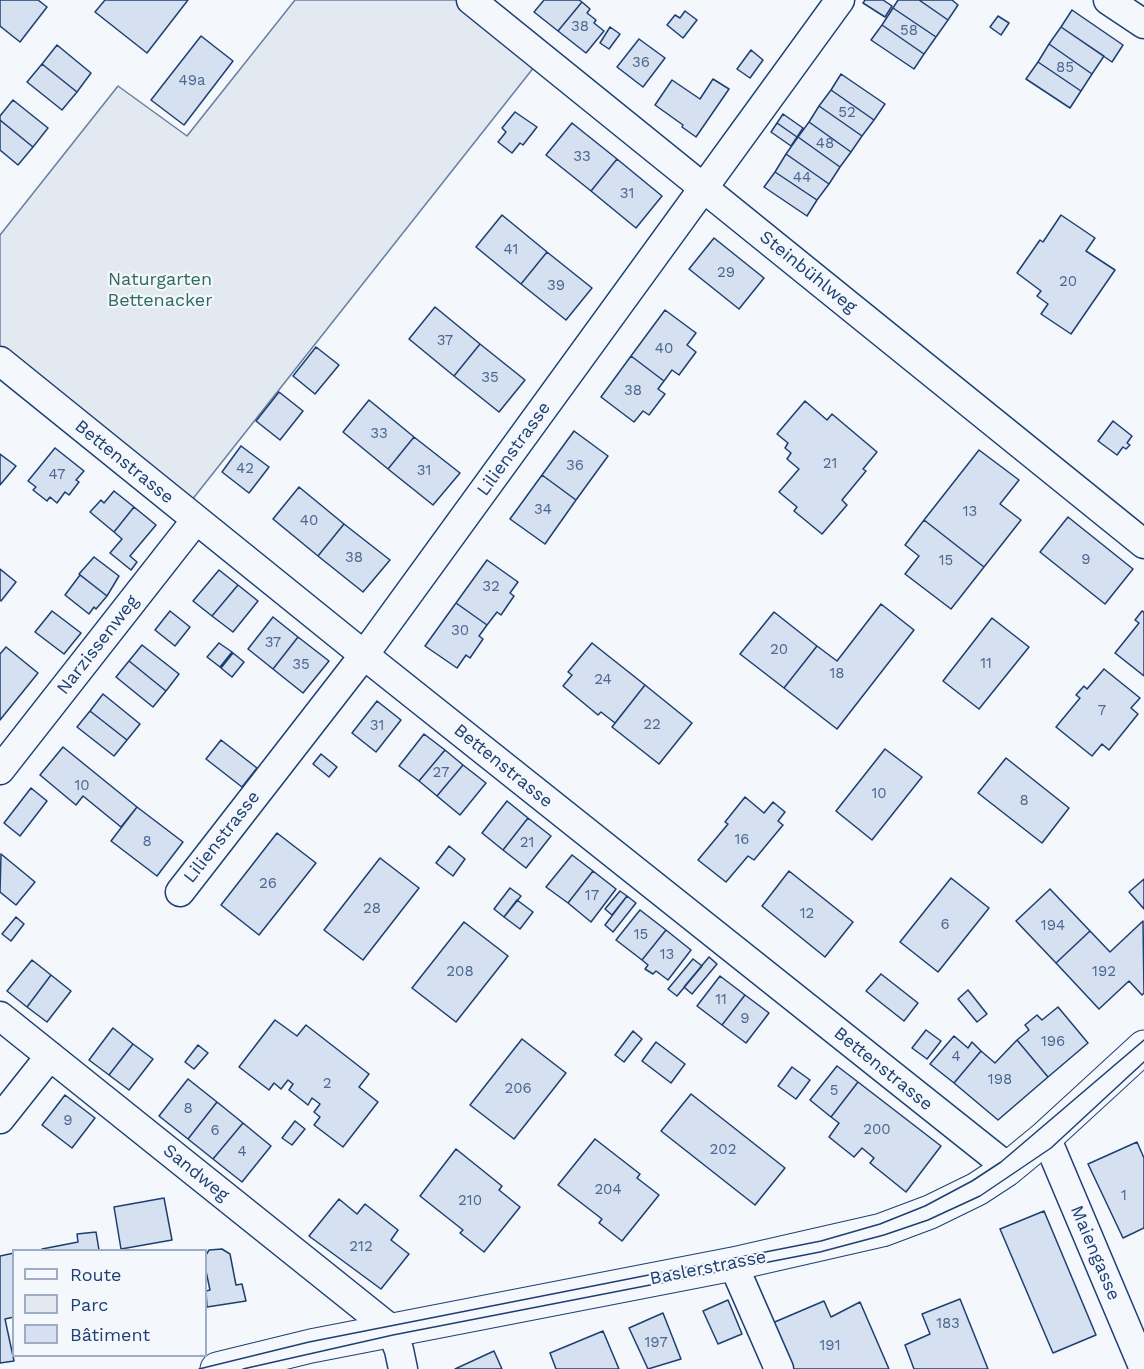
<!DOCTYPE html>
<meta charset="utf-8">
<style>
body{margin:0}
#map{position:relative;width:1144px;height:1369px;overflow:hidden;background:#f4f7fb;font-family:"Work Sans",sans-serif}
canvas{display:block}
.legend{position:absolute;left:12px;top:1249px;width:195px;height:108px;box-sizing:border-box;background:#f4f7fb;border:2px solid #9eadc5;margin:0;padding:8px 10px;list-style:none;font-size:18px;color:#1d3f73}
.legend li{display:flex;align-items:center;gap:12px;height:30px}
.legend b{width:30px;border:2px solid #9eadc5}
</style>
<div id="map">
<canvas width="1144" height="1369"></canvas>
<ul class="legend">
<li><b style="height:8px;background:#f4f7fb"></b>Route</li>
<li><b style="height:16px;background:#e3e9f0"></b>Parc</li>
<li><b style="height:16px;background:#d5e0f0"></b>Bâtiment</li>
</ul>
</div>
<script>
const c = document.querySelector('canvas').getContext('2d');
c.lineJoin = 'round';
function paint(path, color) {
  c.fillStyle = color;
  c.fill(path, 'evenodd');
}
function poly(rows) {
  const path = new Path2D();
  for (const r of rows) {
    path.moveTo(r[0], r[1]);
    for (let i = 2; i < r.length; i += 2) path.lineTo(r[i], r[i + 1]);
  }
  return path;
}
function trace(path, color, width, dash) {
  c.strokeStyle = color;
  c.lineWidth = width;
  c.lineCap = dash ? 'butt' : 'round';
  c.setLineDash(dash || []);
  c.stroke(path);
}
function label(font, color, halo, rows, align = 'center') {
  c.font = font + ' "Work Sans",sans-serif';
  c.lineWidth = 4.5;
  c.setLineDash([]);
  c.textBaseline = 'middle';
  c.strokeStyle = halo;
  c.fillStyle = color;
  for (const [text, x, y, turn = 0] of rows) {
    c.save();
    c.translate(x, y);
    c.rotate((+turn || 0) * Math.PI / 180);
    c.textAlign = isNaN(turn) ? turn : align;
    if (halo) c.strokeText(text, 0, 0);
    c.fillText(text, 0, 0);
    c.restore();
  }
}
const green = poly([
 [295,0,471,0,542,57,184,510,0,361,0,235,118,86,187,136,295,0]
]);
const building = poly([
 [0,0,38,0,47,7,20,42,0,26,0,0],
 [105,0,188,0,147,53,95,12,105,0],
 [544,0,579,0,582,2,558,31,534,12,544,0],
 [865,0,883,0,892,6,885,17,863,3,865,0],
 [898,0,919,0,948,20,936,37,893,8,898,0],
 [919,0,952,0,958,5,948,20,919,0],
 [582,2,590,9,587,13,596,20,594,23,604,31,586,53,558,31,582,2],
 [893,8,936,37,924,54,882,25,893,8],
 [1072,10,1123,45,1112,62,1061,27,1072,10],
 [685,11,697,20,683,38,667,25,675,15,680,18,685,11],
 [998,16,1009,23,1001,35,990,27,998,16],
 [882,25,924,54,914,69,871,40,882,25],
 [610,27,620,34,609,49,600,43,610,27],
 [1061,27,1104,56,1092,74,1049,44,1061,27],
 [201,36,233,61,184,125,151,100,201,36],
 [639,39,665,58,643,87,617,67,639,39],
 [1049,44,1092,74,1081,91,1038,62,1049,44],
 [57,45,91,73,77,92,42,64,57,45],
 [751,50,763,60,750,78,737,69,751,50],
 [1038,62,1081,91,1070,108,1026,79,1038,62],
 [42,64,77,92,62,110,27,82,42,64],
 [841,74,885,104,874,120,831,90,841,74],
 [713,79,729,89,696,137,682,127,683,125,655,105,672,80,700,99,713,79],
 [831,90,874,120,862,136,819,106,831,90],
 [13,100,48,128,33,147,0,120,0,116,13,100],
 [819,106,862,136,851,152,809,122,819,106],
 [515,112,537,127,523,145,520,143,512,153,498,142,506,132,502,128,515,112],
 [783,114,803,128,797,137,777,123,783,114],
 [0,120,33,147,18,165,0,150,0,120],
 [809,122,851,152,840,167,798,137,809,122],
 [572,123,617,159,591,191,546,155,572,123],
 [777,123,797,137,791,146,771,132,777,123],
 [798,137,840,167,829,184,786,154,798,137],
 [786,154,829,184,817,200,775,172,786,154],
 [617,159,662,196,636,228,591,191,617,159],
 [775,172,817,200,807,216,764,187,775,172],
 [502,215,547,252,521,284,476,247,502,215],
 [1061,215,1095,238,1086,251,1115,270,1071,334,1041,314,1048,304,1037,296,1041,291,1017,273,1040,240,1043,242,1061,215],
 [714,238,764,278,739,309,689,269,714,238],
 [547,252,592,288,566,320,521,284,547,252],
 [435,307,480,344,454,376,409,339,435,307],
 [665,310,696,333,687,345,696,352,679,375,672,370,664,381,631,356,665,310],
 [480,344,525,380,499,412,454,376,480,344],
 [316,347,339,365,315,394,293,376,316,347],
 [631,356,664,381,658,389,665,394,649,415,643,411,634,422,601,397,631,356],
 [279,392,303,411,280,440,256,421,279,392],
 [369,400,414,437,388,469,343,432,369,400],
 [805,401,827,420,832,414,877,452,863,469,866,471,842,500,847,505,822,534,794,511,797,507,779,492,799,469,787,459,791,453,785,448,788,443,777,434,805,401],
 [1113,421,1132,436,1127,443,1130,445,1126,449,1123,447,1117,455,1098,441,1113,421],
 [574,431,608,456,576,500,542,475,574,431],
 [414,437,460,473,433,505,388,469,414,437],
 [241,446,269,467,249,493,222,472,241,446],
 [55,448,84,471,76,480,79,482,69,495,65,492,57,503,50,497,47,501,33,490,36,487,28,481,55,448],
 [979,450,1019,480,1000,504,1021,520,984,567,924,520,979,450],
 [0,454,16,466,0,485,0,454],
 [542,475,576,500,545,544,510,519,542,475],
 [299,487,344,524,318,556,273,519,299,487],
 [114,491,134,507,114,532,90,512,101,500,104,503,114,491],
 [134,507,156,525,130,556,137,562,131,570,110,553,122,539,114,532,134,507],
 [1068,517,1133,569,1105,604,1040,552,1068,517],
 [924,520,984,567,951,609,905,574,919,556,905,545,924,520],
 [344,524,390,560,363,592,318,556,344,524],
 [94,557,119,576,107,596,79,574,94,557],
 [487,560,518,582,510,593,514,596,501,615,497,612,487,625,456,603,487,560],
 [0,569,16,582,1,601,0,600,0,569],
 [219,570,238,585,212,616,193,601,219,570],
 [80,575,107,596,96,609,94,607,89,614,65,595,80,575],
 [238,585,258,601,233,632,212,616,238,585],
 [456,603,487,625,479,636,483,639,470,658,466,655,457,668,425,646,456,603],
 [881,604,914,630,837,729,784,688,817,646,837,661,881,604],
 [52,611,81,633,64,654,35,632,52,611],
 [170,611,190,627,175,646,155,630,170,611],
 [1142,611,1144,612,1144,676,1115,653,1139,623,1135,620,1142,611],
 [774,612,817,646,784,688,740,654,774,612],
 [273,617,298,637,273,669,248,649,273,617],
 [992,618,1029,647,979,709,943,681,992,618],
 [298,637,329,661,303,693,273,669,298,637],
 [219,643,232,652,220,667,207,657,219,643],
 [592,643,645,685,615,723,601,712,598,715,563,686,572,675,568,672,592,643],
 [142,645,179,674,166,691,129,661,142,645],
 [6,647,38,673,0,720,0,654,6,647],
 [233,653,244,662,232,677,221,668,233,653],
 [129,661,166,691,153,707,116,677,129,661],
 [1104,669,1140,698,1131,708,1138,714,1109,750,1102,744,1092,756,1056,727,1080,698,1076,695,1084,686,1087,689,1104,669],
 [645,685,692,723,659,764,612,727,645,685],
 [103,694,140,724,127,740,90,711,103,694],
 [377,701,401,720,376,752,352,733,377,701],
 [90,711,127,740,114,756,77,727,90,711],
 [424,734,445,750,419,781,399,766,424,734],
 [221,740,257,768,242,787,206,759,221,740],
 [63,747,137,807,121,827,83,796,76,805,40,775,63,747],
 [885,749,922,777,872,840,836,811,885,749],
 [445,750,463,765,437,796,419,781,445,750],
 [321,754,337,767,329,777,313,764,321,754],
 [1006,758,1069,808,1042,843,978,793,1006,758],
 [463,765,486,783,460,815,437,796,463,765],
 [31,788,47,801,20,836,4,823,31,788],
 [745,797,764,813,773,802,785,812,778,821,783,825,754,860,748,856,726,882,698,860,728,824,725,822,745,797],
 [507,801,528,818,503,850,482,833,507,801],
 [137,807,183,842,157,876,111,841,137,807],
 [528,818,551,836,526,868,503,850,528,818],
 [277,833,316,863,259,935,221,905,277,833],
 [449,846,465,859,453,876,436,863,449,846],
 [1,854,35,882,16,905,0,892,1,854],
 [572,855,593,871,568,903,546,887,572,855],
 [380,858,419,888,363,960,324,930,380,858],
 [593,871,616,889,591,922,568,903,593,871],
 [789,871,853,922,825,957,762,906,789,871],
 [951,878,989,908,938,972,900,942,951,878],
 [1144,879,1144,909,1129,892,1144,879],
 [510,888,521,896,504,917,494,909,510,888],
 [1050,889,1090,931,1056,963,1016,921,1050,889],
 [620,891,627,896,612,915,605,909,620,891],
 [627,896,636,903,613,932,605,925,627,896],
 [517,900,533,912,520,929,504,917,517,900],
 [640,910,666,930,642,960,616,940,640,910],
 [16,917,24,924,11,941,2,934,16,917],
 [1143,921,1144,993,1142,995,1129,981,1099,1009,1056,963,1090,931,1110,952,1143,921],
 [464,922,508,956,456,1022,412,988,464,922],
 [666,930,691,950,668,980,656,971,653,974,645,969,648,965,642,960,666,930],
 [709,957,717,964,692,994,684,987,709,957],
 [693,959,702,966,677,996,668,989,693,959],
 [32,960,51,975,27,1007,7,991,32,960],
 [881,974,918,1003,904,1021,866,991,881,974],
 [51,975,71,991,47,1022,27,1007,51,975],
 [720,976,745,995,722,1025,697,1006,720,976],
 [968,990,987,1014,977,1022,958,999,968,990],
 [745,995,769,1013,746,1043,722,1025,745,995],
 [1058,1007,1088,1043,1048,1077,1017,1040,1029,1030,1025,1025,1037,1015,1042,1020,1058,1007],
 [275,1020,297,1036,306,1025,369,1074,359,1087,378,1102,343,1147,314,1125,320,1117,314,1112,320,1104,312,1098,308,1105,289,1090,293,1084,288,1080,281,1089,274,1083,269,1090,239,1067,275,1020],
 [113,1028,133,1044,109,1075,89,1060,113,1028],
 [926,1030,941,1041,927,1059,912,1048,926,1030],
 [633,1031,642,1039,624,1062,615,1055,633,1031],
 [954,1036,968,1048,972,1042,981,1051,954,1083,930,1064,954,1036],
 [522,1039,566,1073,514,1139,470,1105,522,1039],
 [1017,1040,1048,1077,998,1120,954,1083,981,1051,995,1063,1017,1040],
 [656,1042,685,1064,671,1083,642,1061,656,1042],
 [133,1044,153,1059,129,1090,109,1075,133,1044],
 [198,1045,208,1053,194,1069,185,1062,198,1045],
 [837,1066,858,1082,831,1117,810,1100,837,1066],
 [792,1067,810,1080,796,1099,778,1086,792,1067],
 [188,1079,217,1102,188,1139,159,1116,188,1079],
 [858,1082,941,1146,906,1192,870,1163,874,1158,862,1148,854,1157,829,1137,839,1123,831,1117,858,1082],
 [691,1094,785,1168,755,1205,661,1131,691,1094],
 [65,1095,95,1118,72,1148,42,1125,65,1095],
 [217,1102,243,1123,213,1159,188,1139,217,1102],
 [295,1121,305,1129,292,1145,282,1138,295,1121],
 [243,1123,271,1146,242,1182,213,1159,243,1123],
 [595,1139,640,1174,637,1178,659,1195,622,1241,599,1223,602,1219,558,1185,595,1139],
 [1137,1142,1144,1158,1144,1228,1123,1238,1088,1164,1137,1142],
 [456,1149,502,1186,499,1190,520,1207,484,1252,460,1233,463,1230,420,1196,456,1149],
 [164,1198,172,1240,121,1249,114,1207,164,1198],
 [339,1199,357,1214,365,1204,398,1230,391,1240,409,1254,381,1289,309,1236,339,1199],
 [1044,1211,1096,1335,1053,1353,1000,1229,1044,1211],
 [96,1232,99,1250,42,1250,42,1249,78,1242,77,1234,96,1232],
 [222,1249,230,1254,236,1285,242,1284,246,1301,207,1307,206,1291,210,1290,206,1271,206,1255,209,1250,222,1249],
 [14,1253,14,1317,5,1319,14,1361,0,1363,0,1256,14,1253],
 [960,1299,988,1369,914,1369,905,1345,930,1334,922,1314,960,1299],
 [728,1300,742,1334,718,1344,703,1311,728,1300],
 [824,1301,831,1317,860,1302,889,1369,790,1369,770,1324,824,1301],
 [663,1313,681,1359,648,1369,629,1328,663,1313],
 [603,1331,619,1369,556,1369,550,1353,603,1331],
 [494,1351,502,1369,455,1369,494,1351]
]);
const minor = poly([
 [471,0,1144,544],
 [1108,0,1144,24],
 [0,361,364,655,1001,1162,1006,1170],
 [0,770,196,520],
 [180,892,364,655,840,0],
 [0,1016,387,1326,391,1330,399,1350,403,1369],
 [0,1119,50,1056],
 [1046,1137,1144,1369],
 [733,1264,779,1369]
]);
const major = poly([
 [217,1369,311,1346,733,1264,882,1230,930,1212,977,1189,1006,1170,1046,1137,1144,1047]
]);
const tram = poly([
 [199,1369,309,1342,821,1241,880,1224,925,1206,972,1181,1001,1162,1144,1040],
 [243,1369,393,1335,820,1252,884,1235,928,1220,980,1196,1051,1148,1144,1062]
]);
const numberNames = [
 ["38",580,27],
 ["58",909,31],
 ["36",641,63],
 ["85",1065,68],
 ["49a",192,81],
 ["52",847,113],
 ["48",825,144],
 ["33",582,157],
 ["44",802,178],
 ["31",627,194],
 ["41",511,250],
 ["29",726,273],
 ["20",1068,282],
 ["39",556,286],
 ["37",445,341],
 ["40",664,349],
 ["35",490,378],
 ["38",633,391],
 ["33",379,434],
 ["21",830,464],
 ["36",575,466],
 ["42",245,469],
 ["31",424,471],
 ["47",57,475],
 ["34",543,510],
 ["13",970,512],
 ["40",309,521],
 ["38",354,558],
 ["9",1086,560],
 ["15",946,561],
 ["32",491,587],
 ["30",460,631],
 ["37",273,643],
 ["20",779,650],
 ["11",986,664],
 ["35",301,665],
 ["18",837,674],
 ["24",603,680],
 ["7",1102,711],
 ["22",652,725],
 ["31",377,726],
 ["27",441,773],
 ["10",82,786],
 ["10",879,794],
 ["8",1024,801],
 ["16",742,840],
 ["8",147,842],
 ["21",527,843],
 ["26",268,884],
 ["17",592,896],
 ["28",372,909],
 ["12",807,914],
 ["6",945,925],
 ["194",1053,926],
 ["15",641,935],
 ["13",667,955],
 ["208",460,972],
 ["192",1104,972],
 ["11",721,1000],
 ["9",745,1019],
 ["196",1053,1042],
 ["4",956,1057],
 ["198",1000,1080],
 ["2",327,1084],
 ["206",518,1089],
 ["5",834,1091],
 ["8",188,1109],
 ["9",68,1121],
 ["200",877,1130],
 ["6",215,1131],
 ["202",723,1150],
 ["4",242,1152],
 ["204",608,1190],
 ["1",1124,1196],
 ["210",470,1201],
 ["212",361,1247],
 ["183",948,1324],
 ["197",656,1343],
 ["191",830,1346]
];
const streetNames = [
 ["Steinbühlweg",808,272,39],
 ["Lilienstrasse",514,449,-54],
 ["Bettenstrasse",124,462,39],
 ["Narzissenweg",98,645,-52],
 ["Bettenstrasse",503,766,39],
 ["Lilienstrasse",222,837,-52],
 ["Bettenstrasse",883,1069,39],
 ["Sandweg",196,1173,39],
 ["Maiengasse",1095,1253,67],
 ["Baslerstrasse",708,1268,-11]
];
const parkNames = [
 ["Naturgarten",160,280],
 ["Bettenacker",160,301]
];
paint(green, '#e3e9f0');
trace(green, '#687fa3', 1.5);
paint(building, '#d5e0f0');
trace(building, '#1d3f73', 1.5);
trace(minor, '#1d3f73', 31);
trace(major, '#1d3f73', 35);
trace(minor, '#f4f7fb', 28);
trace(major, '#f4f7fb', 33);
trace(tram, '#1d3f73', 1.5);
label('15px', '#4b6792', null, numberNames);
label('18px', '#1d3f73', '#f4f7fb', streetNames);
label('18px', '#2c6c60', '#f4f7fb', parkNames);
</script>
